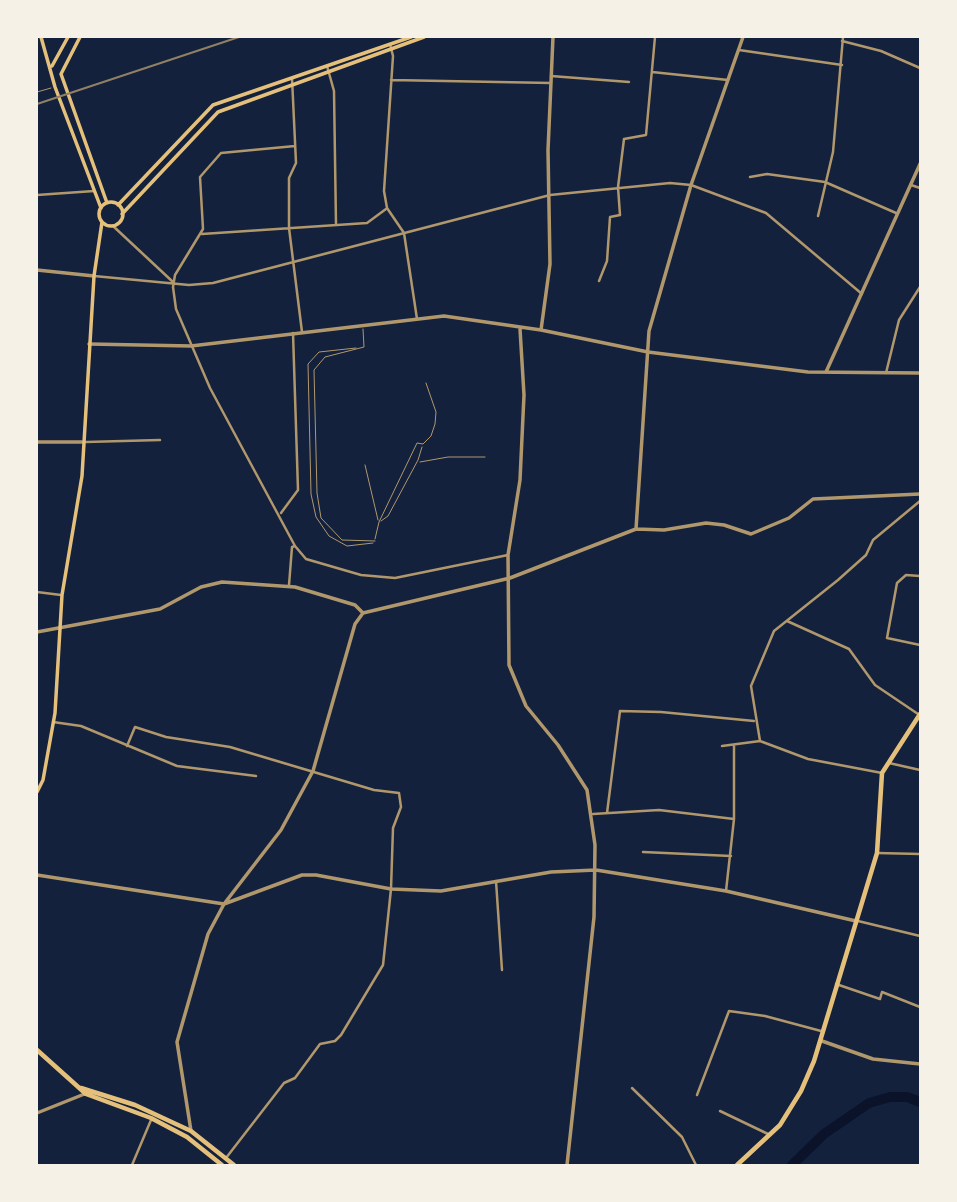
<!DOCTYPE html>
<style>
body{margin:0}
#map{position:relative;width:957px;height:1202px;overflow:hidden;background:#14213d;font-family:Roboto,sans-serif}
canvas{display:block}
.frame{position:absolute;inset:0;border:38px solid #f6f1e7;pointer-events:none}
</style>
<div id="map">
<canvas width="957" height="1202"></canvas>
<div class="frame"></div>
</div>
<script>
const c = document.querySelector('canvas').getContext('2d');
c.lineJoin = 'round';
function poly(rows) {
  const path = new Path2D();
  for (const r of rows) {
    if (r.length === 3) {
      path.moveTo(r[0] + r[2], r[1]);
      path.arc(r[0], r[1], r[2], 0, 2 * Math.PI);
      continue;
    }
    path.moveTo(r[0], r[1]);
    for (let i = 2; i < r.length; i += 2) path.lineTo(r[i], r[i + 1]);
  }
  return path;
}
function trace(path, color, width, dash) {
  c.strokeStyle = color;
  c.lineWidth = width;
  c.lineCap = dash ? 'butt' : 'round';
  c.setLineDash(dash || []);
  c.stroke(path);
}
const river = poly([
 [792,1165,824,1134,869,1103,890,1097,907,1097,920,1102]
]);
const service = poly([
 [37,92,51,88],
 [363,329,364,347,325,357,314,370,317,493,321,518,342,540,375,541],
 [356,348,319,352,308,364,311,494,316,517,329,536,347,546,373,543],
 [420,462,448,457,485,457],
 [365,465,378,520],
 [381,521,388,516,418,460,422,447],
 [375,539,379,522,417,443,423,444,431,436,435,424,436,412,426,383]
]);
const minor = poly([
 [842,41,881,51,920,68],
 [390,44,393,56,384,191,387,208,404,233,417,319],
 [739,50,842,65],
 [327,66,334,91,336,225],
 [652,72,728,80],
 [551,76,629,82],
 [292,78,296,163,289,178,289,228,302,332],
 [391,80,551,83],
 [295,146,221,153,200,177,203,229,175,275,173,287,176,309,210,388,295,546,306,559,361,575,395,578,508,555],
 [750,177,767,174,825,182,896,213],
 [911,185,920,188],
 [37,195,94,191],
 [818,216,833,152,843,37],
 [113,226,173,282],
 [202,234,367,223,386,209],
 [94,276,189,285,213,283,550,195,670,183,691,185,766,213,862,294],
 [599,281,607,261,610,217,620,215,618,187,624,139,646,135,655,37],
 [886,373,899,320,920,287],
 [86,442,160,440],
 [281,513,298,490,293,333],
 [920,576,906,575,897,583,887,638,920,645],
 [289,585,292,547,295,546],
 [37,592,61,595],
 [787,621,849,649,875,685,918,714],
 [53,722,81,726,177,766,256,776],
 [760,741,751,686,774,631,838,580,866,555,873,540,920,501],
 [127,746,135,727,166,737,230,747,374,790,399,793,401,807,393,828,391,889,383,965,341,1035,335,1041,320,1044,295,1078,284,1083,226,1158],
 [722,746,760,741,808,759,882,773],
 [889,763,920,770],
 [607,813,620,711,661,712,754,721],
 [593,814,659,810,734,819],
 [643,852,731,856],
 [877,853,920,854],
 [496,881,502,970],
 [726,891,734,819,734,745],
 [858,921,920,936],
 [836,984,880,999,882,992,920,1007],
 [632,1088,682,1137,696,1165],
 [697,1095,729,1011,765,1016,821,1031],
 [720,1111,768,1134],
 [132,1165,151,1120]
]);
const tertiary = poly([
 [37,270,94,276],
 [520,329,524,395,520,480,508,555,509,665,526,706,558,745,587,790,595,845,594,917,567,1165],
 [541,330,550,264,548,150,553,37],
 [89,344,191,346,444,316,541,330,648,352,808,372,920,373],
 [826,372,920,164],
 [37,442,82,442],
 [636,529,649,331,691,185,743,37],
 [363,613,510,578,636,529,664,530,706,523,724,525,751,534,789,518,813,499,920,494],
 [37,632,160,609,201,587,222,582,295,587,355,605,363,613],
 [37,875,224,904,302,875,316,875,391,889,441,891,551,872,596,870,726,891,856,921],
 [822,1041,873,1059,920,1064],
 [37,1113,87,1093],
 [191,1131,177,1042,208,934,224,904,281,830,313,771,355,624,363,613]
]);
const secondary = poly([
 [41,37,55,87,101,208],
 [80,37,61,74,107,203],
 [52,66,68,37],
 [111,214,12],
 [118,205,213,105,411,37],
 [122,214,218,112,424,37],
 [37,792,43,780,55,713,62,595,82,476,94,276,102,222]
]);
const primary = poly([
 [37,1050,86,1094,151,1118,187,1137,222,1165],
 [81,1088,135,1105,191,1131,234,1165],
 [737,1165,780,1125,801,1091,814,1061,877,853,882,773,920,714]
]);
const rail = poly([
 [37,104,239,37]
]);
trace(river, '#0b132b', 10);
trace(service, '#b1986c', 1);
trace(minor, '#b1986c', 2.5);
trace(tertiary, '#b1986c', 3.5);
trace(secondary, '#e5c07b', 3.5);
trace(primary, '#e5c07b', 4.5);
trace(rail, '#918062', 2);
</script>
